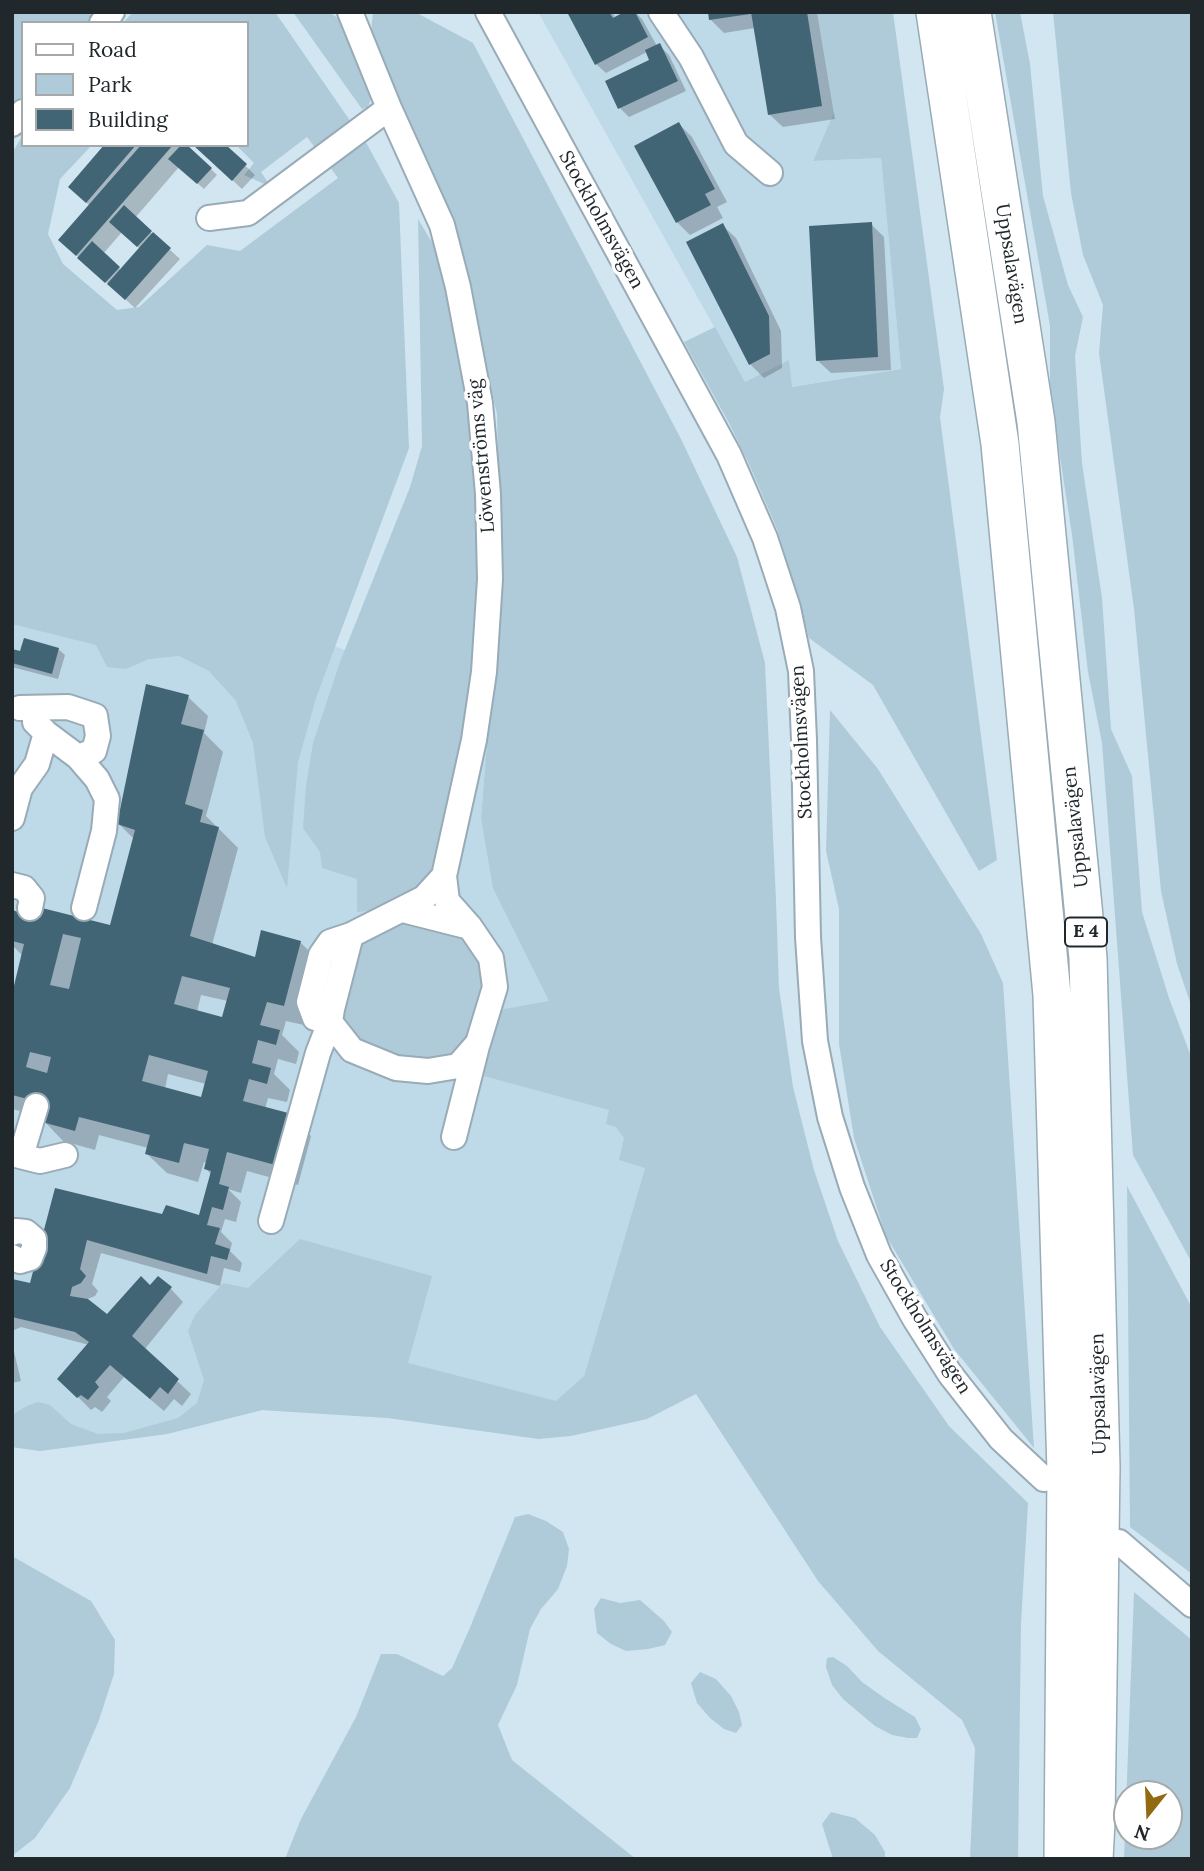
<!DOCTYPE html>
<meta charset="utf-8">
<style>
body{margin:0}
#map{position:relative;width:1204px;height:1871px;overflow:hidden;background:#d2e6f1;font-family:Lora,serif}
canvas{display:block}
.frame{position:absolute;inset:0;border:14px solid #20282c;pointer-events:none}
.legend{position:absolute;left:21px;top:21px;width:228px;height:126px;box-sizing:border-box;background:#fff;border:2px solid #a6a9ab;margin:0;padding:9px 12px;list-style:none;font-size:21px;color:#20282c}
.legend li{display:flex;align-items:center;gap:14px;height:35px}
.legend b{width:35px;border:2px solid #a6a9ab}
.north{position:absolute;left:1113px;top:1780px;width:70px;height:70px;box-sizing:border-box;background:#fff;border:2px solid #a6a9ab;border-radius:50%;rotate:198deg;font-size:19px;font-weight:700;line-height:28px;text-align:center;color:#20282c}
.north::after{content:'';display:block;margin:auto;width:24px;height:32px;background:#926a12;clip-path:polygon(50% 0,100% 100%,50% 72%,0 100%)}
</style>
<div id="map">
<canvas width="1204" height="1871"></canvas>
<div class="frame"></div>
<ul class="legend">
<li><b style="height:9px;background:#fff"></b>Road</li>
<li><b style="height:19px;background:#afcbda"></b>Park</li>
<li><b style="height:19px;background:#426576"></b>Building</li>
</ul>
<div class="north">N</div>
</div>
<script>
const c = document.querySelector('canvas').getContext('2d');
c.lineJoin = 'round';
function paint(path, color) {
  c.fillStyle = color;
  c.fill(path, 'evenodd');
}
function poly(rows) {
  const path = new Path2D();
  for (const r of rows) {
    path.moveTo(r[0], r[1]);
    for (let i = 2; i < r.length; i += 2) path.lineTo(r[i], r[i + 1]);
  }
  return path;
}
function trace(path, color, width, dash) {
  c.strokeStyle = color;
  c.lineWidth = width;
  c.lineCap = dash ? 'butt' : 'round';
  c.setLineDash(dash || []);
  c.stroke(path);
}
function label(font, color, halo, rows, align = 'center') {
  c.font = font + ' Lora,serif';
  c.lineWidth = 7;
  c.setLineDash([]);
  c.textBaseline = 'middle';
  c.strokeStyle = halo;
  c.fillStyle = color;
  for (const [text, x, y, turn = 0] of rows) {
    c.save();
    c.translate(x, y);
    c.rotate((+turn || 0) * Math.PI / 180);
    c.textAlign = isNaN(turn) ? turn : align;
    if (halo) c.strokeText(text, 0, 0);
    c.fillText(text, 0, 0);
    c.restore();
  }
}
const built = poly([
 [538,12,817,12,834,112,813,161,881,158,901,369,791,387,788,361,745,382],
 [12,526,490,704,481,818,659,1120,584,1376,539,1439,388,1418,262,1410,167,1434,40,1451,12,1447]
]);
const green = poly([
 [12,12,99,12,88,23,23,23,23,100,12,113],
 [133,12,275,12,353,125,318,152,307,137,261,172,271,187,244,175,254,163,236,145,247,145,247,23,123,23],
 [293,12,329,12,345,23,372,96,368,107,362,109],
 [373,12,415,12,473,43,681,439,737,557,765,663,776,900,779,988,793,1087,814,1170,838,1241,880,1327,949,1426,1028,1503,1021,1624,1018,1859,970,1859,975,1748,962,1720,878,1651,818,1581,696,1394,647,1419,571,1436,539,1439,388,1418,262,1410,167,1434,40,1451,12,1447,12,1415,27,1406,38,1402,50,1405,71,1424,98,1434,124,1433,178,1418,197,1403,204,1380,188,1331,195,1315,223,1283,248,1288,300,1239,432,1276,408,1363,556,1401,584,1376,645,1168,619,1160,624,1138,616,1127,606,1124,609,1110,480,1075,499,1010,549,1001,493,888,481,818,490,704,501,624,497,414,455,232,371,32],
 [817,12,893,12,944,389,940,417,997,860,979,871,873,685,809,638,777,529,749,464,730,425,684,342,715,327,745,382,789,360,792,387,901,369,881,158,813,161,834,112],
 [995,12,1020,12,1030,64,1043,196,1068,285,1083,317,1075,356,1082,463,1102,598,1111,729,1132,776,1142,912,1169,998,1192,1059,1192,1263,1133,1155,1102,743,1088,672,1072,535,1050,392,1050,326],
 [1053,12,1192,12,1192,1008,1177,964,1161,891,1134,609,1099,353,1103,305,1083,255,1071,193],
 [23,135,23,145,92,145,60,179,48,234,63,264,117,310,139,307,207,245,240,251,338,178,327,163,362,135,399,203,409,448,316,698,298,762,287,888,265,837,253,743,236,701,209,671,179,656,149,659,126,669,107,667,96,645,12,624,12,153],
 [418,219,439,254,464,373,477,466,481,568,474,670,446,815,432,872,414,895,384,909,357,912,357,879,322,868,320,852,303,828,306,786,313,743,340,662,410,487,422,446],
 [830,710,878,769,981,934,1003,983,1034,1448,954,1349,886,1236,854,1138,839,1044,839,909,826,851],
 [400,917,467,934,483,957,488,982,472,1040,451,1058,424,1060,396,1057,368,1045,347,1030,341,1011,356,946],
 [1127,1186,1192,1308,1192,1574,1130,1527],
 [528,1514,546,1521,563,1532,569,1549,567,1566,558,1589,541,1609,530,1629,517,1685,498,1725,512,1760,636,1859,285,1859,301,1819,356,1717,381,1654,397,1654,443,1676,452,1668,469,1630,515,1517],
 [12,1556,91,1601,115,1640,114,1674,99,1720,70,1788,35,1838,12,1856],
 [1134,1592,1192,1640,1192,1859,1124,1859],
 [1127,1794,1169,1794,1169,1836,1127,1836],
 [601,1598,620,1603,640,1600,664,1621,672,1632,665,1645,648,1649,626,1651,611,1644,597,1633,594,1609],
 [833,1657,847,1666,862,1682,886,1699,915,1717,921,1729,917,1738,908,1738,892,1735,875,1726,843,1699,832,1685,826,1667,827,1658],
 [700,1672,716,1679,731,1696,739,1712,742,1725,736,1733,724,1729,710,1718,697,1703,691,1683],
 [831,1812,855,1818,875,1835,885,1852,885,1859,833,1859,822,1824]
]);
const shadow = poly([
 [569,12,612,12,616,19,635,12,642,19,657,46,659,45,669,55,686,91,629,117,620,108,652,61,647,52,606,73,596,64],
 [709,12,817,12,835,119,783,127,769,114,755,28,724,33,710,19],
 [679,124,692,137,727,202,717,207,723,218,690,235,677,222],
 [107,145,187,145,217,175,204,189,179,167,135,218,180,259,135,308,74,253,90,206,80,197],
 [122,232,140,249,121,270,103,254],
 [194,145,224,145,255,175,242,189],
 [871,224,884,237,891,370,831,373,817,360],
 [722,225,736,238,781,331,782,368,764,378,750,364,688,243],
 [58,649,65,655,58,679,12,667,12,650,22,653],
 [188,697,208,716,204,733,223,752,206,816,238,848,212,945,256,959,300,942,320,962,304,1025,286,1021,282,1035,299,1052,296,1064,278,1059,274,1074,290,1090,287,1102,268,1098,265,1109,291,1116,311,1136,298,1185,247,1171,241,1193,228,1189,241,1202,236,1222,225,1219,221,1232,232,1243,230,1251,242,1263,240,1272,224,1268,220,1286,101,1253,92,1284,98,1291,95,1296,85,1300,107,1317,150,1287,170,1288,183,1302,144,1350,191,1394,182,1406,174,1399,164,1411,124,1377,107,1397,111,1401,102,1412,95,1407,91,1410,60,1379,89,1345,21,1327,12,1331,12,1281,32,1285,57,1190,163,1216,200,1217,212,1175,206,1169,207,1163,204,1162,198,1182,167,1173,147,1154,148,1148,99,1135,95,1150,63,1141,44,1121,45,1117,12,1109,12,1002,23,956,12,945,12,912,111,927,134,839,119,824],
 [201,995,228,1001,223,1019,197,1012],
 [168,1074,206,1084,202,1099,165,1089],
 [12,1343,21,1381,12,1383]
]);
const building = poly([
 [567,12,609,12,613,18,624,12,635,12,648,37,595,65],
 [708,12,749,12,750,14,709,20],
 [751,12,807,12,822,106,768,115],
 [660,43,678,81,618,109,605,81,649,60,645,50],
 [679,122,715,189,705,194,711,205,676,223,634,146],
 [104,145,136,145,86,203,68,187],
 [141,145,173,145,76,256,58,240],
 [181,145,187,145,212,168,197,184,168,159],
 [193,145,226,145,247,164,232,181],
 [124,205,152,231,137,247,109,222],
 [872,222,878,357,816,361,809,226],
 [723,223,769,316,770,354,749,365,686,242],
 [153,232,171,248,125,300,107,284],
 [92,241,120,267,105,283,77,258],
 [24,638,59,648,52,674,12,663,12,649,20,651],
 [146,684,189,695,181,724,204,730,185,804,203,810,200,822,219,827,190,936,255,957,261,930,301,941,284,1006,267,1002,260,1025,280,1030,276,1045,258,1040,252,1063,271,1068,267,1084,249,1079,243,1101,292,1114,279,1166,227,1152,219,1184,229,1187,223,1210,212,1207,207,1225,220,1228,215,1244,230,1249,227,1260,211,1256,207,1274,87,1240,80,1269,86,1276,81,1283,72,1287,70,1296,88,1299,107,1314,141,1276,150,1285,158,1276,172,1287,132,1336,179,1379,168,1394,160,1387,150,1399,110,1365,95,1382,99,1387,88,1400,81,1395,77,1398,57,1379,89,1342,75,1332,12,1317,12,1279,30,1283,55,1188,162,1214,166,1205,199,1215,211,1171,204,1169,209,1149,184,1143,179,1163,145,1154,150,1135,79,1117,75,1131,42,1122,47,1104,12,1095,12,994,24,944,12,941,12,910,35,917,38,907,110,925,135,830,117,824],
 [63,934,81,938,69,989,50,985],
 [182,976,230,988,222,1017,174,1004],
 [30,1052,51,1057,47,1073,26,1067],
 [149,1055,208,1071,201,1097,142,1081]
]);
const minor = poly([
 [350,12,389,108,442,225,458,287,480,403,488,494,490,579,484,672,474,740,444,876,447,901,470,927,491,958,495,987,478,1043,458,1066,428,1071,396,1068,352,1050,330,1022,332,1009,351,935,424,898,444,876],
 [488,12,729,455,765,538,788,608,801,671,804,740,808,937,815,1041,830,1117,852,1187,879,1255,915,1319,950,1374,1001,1439,1044,1479],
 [661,12,691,57,736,144,770,173],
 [102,23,112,12],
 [12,124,23,112],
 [209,218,248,213,389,108],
 [20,708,68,707,95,716,98,736,94,751,78,757,46,733],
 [78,757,97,779,107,799,104,831,84,908],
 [12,818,20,788,37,764,46,733,35,722],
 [12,885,24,888,32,898,30,908],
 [403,910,470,927],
 [454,1137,477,1046],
 [12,1154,40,1161,65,1155],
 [21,1156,36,1106],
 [271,1221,318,1053,330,1022,315,1018,309,1002,321,955,330,942,351,935],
 [12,1233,16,1231,26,1232,34,1239,34,1248,30,1258,20,1261,12,1257],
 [1119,1542,1192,1605]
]);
const highway = poly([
 [935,12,1000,444,1052,995,1066,1472,1063,1859],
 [972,12,1036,422,1088,958,1101,1467,1096,1822,1094,1859]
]);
const shields = [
 [1086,932,42]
];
const shieldNames = [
 ["E 4",1086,932]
];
const streetNames = [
 ["Stockholmsvägen",601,220,61],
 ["Uppsalavägen",1011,264,81],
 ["Löwenströms väg",482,456,-95],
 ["Stockholmsvägen",802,742,-93],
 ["Uppsalavägen",1076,827,-96],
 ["Stockholmsvägen",925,1327,58],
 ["Uppsalavägen",1099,1394,-91]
];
paint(built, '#bed9e8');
paint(green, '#afcbda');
paint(shadow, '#0003');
paint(building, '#426576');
trace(minor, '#98abb6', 28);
trace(highway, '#98abb6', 40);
trace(minor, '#fff', 24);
trace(highway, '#fff', 37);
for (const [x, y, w] of shields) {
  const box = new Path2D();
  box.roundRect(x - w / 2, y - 14.5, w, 29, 5);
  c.fillStyle = '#fff';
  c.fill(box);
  trace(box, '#20282c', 2);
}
label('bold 18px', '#20282c', null, shieldNames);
label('19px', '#20282c', '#fff', streetNames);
</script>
